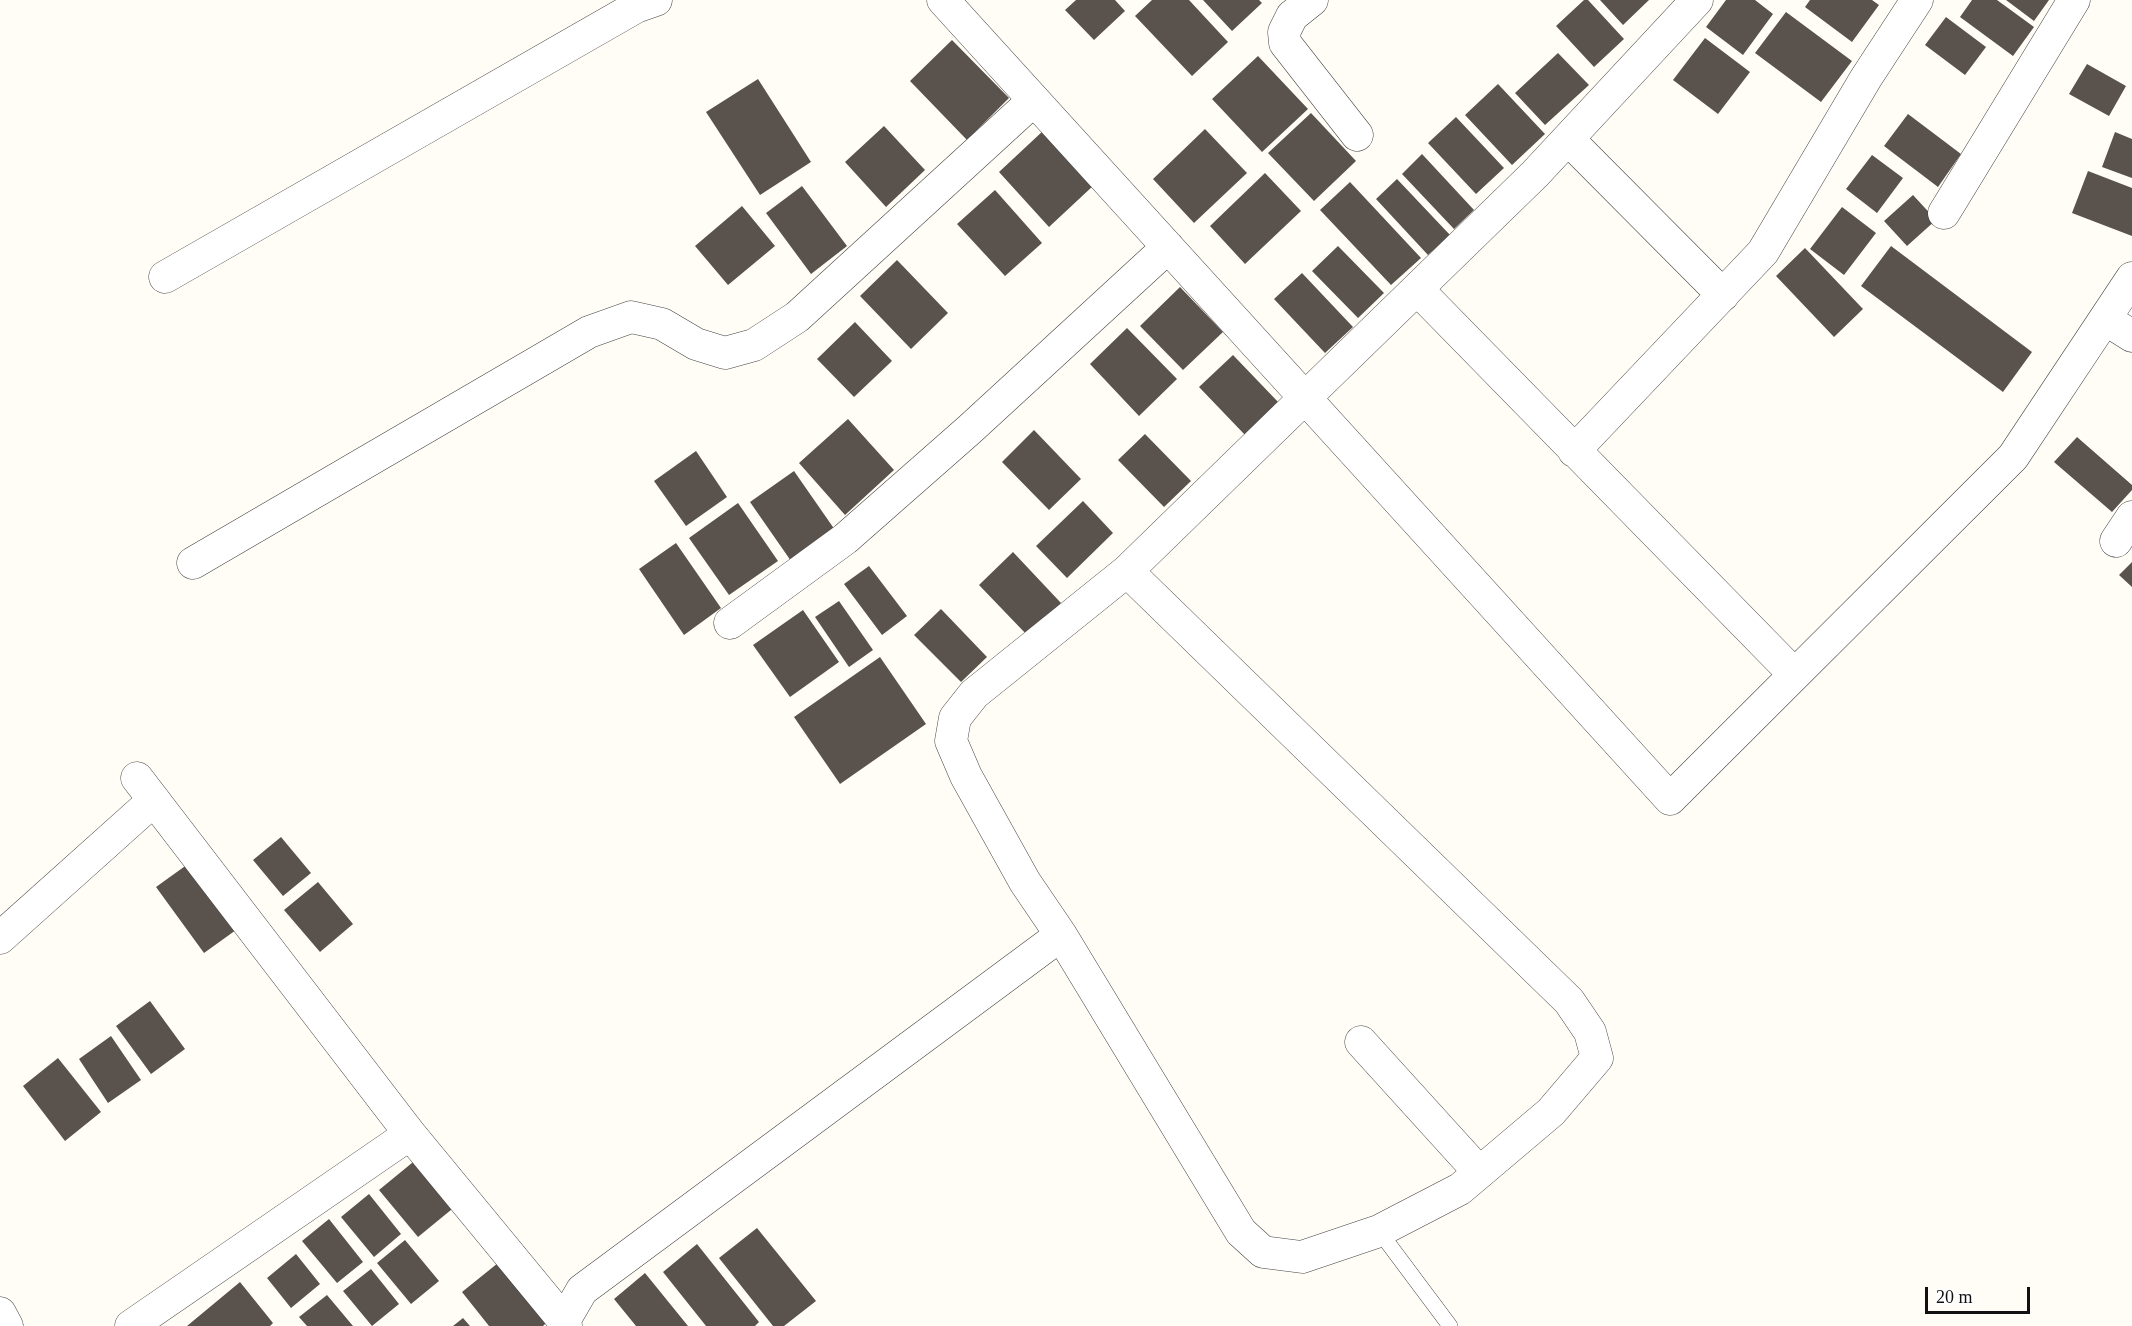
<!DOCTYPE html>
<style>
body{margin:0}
#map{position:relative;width:2132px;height:1326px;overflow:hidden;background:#fffdf5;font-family:"Times New Roman",serif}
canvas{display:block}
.scale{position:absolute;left:1925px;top:1287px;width:105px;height:27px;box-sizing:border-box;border:3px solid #111;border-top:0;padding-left:8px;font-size:18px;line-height:21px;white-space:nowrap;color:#111;-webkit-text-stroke:4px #fff;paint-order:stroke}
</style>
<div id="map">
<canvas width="2132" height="1326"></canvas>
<div class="scale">20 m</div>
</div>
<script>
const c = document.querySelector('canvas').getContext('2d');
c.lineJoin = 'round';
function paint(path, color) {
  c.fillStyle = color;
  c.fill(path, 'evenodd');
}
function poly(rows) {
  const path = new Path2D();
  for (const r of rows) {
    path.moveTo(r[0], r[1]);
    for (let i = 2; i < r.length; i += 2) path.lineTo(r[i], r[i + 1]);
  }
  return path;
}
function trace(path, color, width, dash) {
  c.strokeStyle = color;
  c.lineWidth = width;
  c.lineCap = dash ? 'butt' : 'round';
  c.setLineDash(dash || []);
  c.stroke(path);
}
const building = poly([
 [1076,0,1115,0,1125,11,1094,40,1065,10],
 [1152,0,1189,0,1228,42,1192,76,1135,16],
 [1203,0,1259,0,1262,3,1232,31],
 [1584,0,1588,0,1624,39,1594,67,1556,26],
 [1600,0,1649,0,1623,25],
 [1726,0,1755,0,1773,14,1743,55,1706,27],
 [1810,0,1872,0,1879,5,1852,42,1805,7],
 [1972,0,1997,0,2034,27,2013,56,1960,17],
 [2006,0,2049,0,2034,21],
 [1786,12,1852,61,1821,102,1755,53],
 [1946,17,1986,47,1965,75,1925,45],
 [1705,38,1750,72,1718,114,1673,80],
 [952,40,1009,98,967,140,910,81],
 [1558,53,1589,85,1545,125,1515,93],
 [1258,56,1308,109,1262,152,1212,99],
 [2087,64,2126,86,2109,116,2069,94],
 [758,79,811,162,760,195,706,112],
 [1498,84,1545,134,1512,165,1465,115],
 [1311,113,1356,161,1314,201,1268,153],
 [1908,114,1961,154,1938,187,1884,146],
 [1456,117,1504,168,1476,194,1428,143],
 [884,126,925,170,886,207,845,162],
 [1205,129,1247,173,1194,223,1153,179],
 [1044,130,1094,185,1049,227,999,172],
 [2115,132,2132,139,2132,178,2102,167],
 [1422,154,1474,210,1454,229,1402,174],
 [1872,155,1903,178,1877,213,1846,189],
 [2088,171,2132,188,2132,236,2072,213],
 [1265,173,1301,211,1245,264,1210,226],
 [1397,179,1450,235,1428,255,1376,199],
 [1350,182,1421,258,1391,285,1320,210],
 [802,186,847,246,811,274,766,213],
 [995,190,1042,243,1005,276,957,224],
 [1913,195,1936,220,1907,246,1884,221],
 [742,206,775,246,728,285,695,246],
 [1842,207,1876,233,1844,275,1810,249],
 [1338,246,1384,293,1358,318,1312,271],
 [1891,246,2032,352,2003,392,1861,286],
 [1805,248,1863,309,1834,337,1776,276],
 [897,260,948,313,911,349,860,296],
 [1302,273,1353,327,1325,353,1274,299],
 [1180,287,1223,332,1183,370,1140,326],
 [855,322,892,361,854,397,817,359],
 [1127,328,1177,379,1139,416,1090,364],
 [1233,355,1280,404,1246,436,1199,387],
 [848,419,894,470,845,515,799,463],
 [1034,430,1081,479,1049,510,1002,462],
 [1145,434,1191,481,1164,507,1118,460],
 [2077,437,2132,485,2132,490,2112,512,2054,462],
 [696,451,727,497,686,526,654,481],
 [794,471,835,530,791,561,750,502],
 [1083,501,1113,533,1067,578,1036,546],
 [738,503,778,561,729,595,689,538],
 [676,543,721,608,684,635,639,569],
 [1013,552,1061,603,1028,636,979,585],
 [2132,562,2132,587,2119,575],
 [869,566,907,616,882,635,844,584],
 [839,601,873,650,849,667,815,617],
 [941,609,987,657,961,682,914,635],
 [803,610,839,662,790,697,753,645],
 [880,657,926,724,840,784,794,717],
 [281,837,311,873,283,896,253,860],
 [188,864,236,930,204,953,156,887],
 [318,882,353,924,320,952,284,910],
 [150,1001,185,1049,151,1074,116,1026],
 [111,1036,141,1080,108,1103,79,1059],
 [58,1058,101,1112,65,1141,23,1086],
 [418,1158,457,1205,418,1237,379,1190],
 [369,1194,401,1234,374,1257,341,1217],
 [329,1219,363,1262,337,1283,302,1241],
 [757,1228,816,1301,784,1326,773,1326,719,1258],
 [405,1240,439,1281,411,1304,377,1263],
 [697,1244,759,1322,755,1326,706,1326,663,1272],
 [296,1254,320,1284,291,1308,267,1278],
 [498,1263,546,1323,543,1326,489,1326,462,1292],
 [371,1269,399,1304,372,1326,343,1291],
 [645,1273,688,1326,636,1326,614,1299],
 [240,1282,273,1323,270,1326,187,1326],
 [327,1295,353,1326,307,1326,299,1317],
 [463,1318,470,1326,453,1326]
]);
const lane = poly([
 [1379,1231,1450,1326]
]);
const street = poly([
 [943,0,1670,799,2013,457,2132,278],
 [1312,0,1292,16,1284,32,1285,43,1357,135],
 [1568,139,1723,295],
 [1944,213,2074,0],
 [165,277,636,7,656,0],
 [1417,289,1794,674],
 [2105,319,2132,336],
 [1574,451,1763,252,1866,78,1917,0],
 [2116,541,2132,517],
 [193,563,589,332,631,317,662,324,696,344,725,353,754,345,797,317,1034,100],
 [730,623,845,539,969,430,1168,247],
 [137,778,410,1134,564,1321],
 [1061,935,1241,1232,1263,1252,1302,1257,1379,1231,1460,1189,1551,1112,1597,1058,1590,1032,1569,1001,1127,571],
 [0,938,154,800],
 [1361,1042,1479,1172],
 [0,1313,7,1326],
 [131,1326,410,1134],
 [566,1326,564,1321,582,1290,1061,935,1025,882,966,776,951,741,955,718,974,694,1127,571,1535,174,1697,0]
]);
paint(building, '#5a524d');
trace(lane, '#444', 16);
trace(street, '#444', 33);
trace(lane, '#fff', 15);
trace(street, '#fff', 32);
</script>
